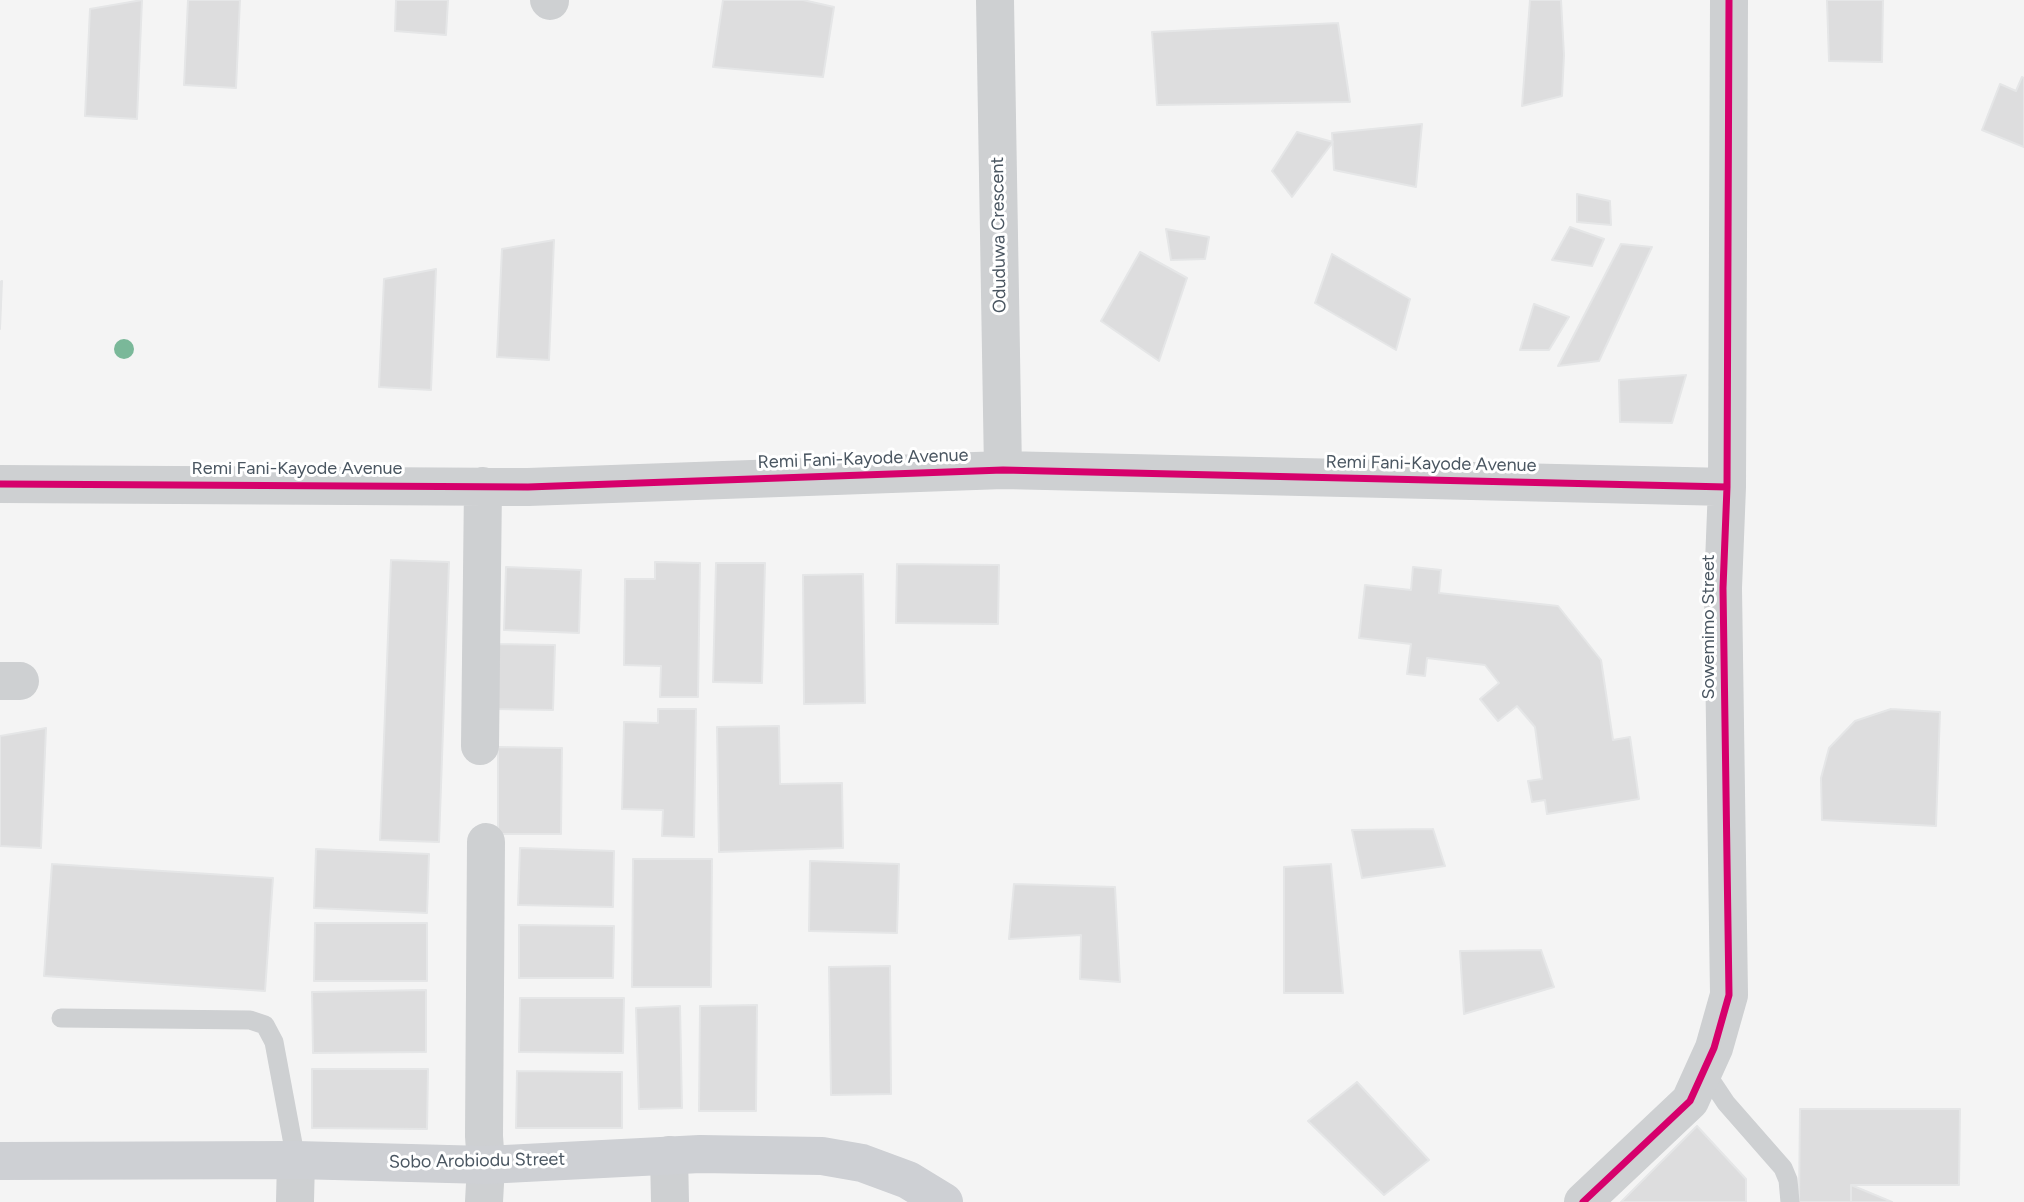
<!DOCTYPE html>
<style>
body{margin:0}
canvas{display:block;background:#f4f4f4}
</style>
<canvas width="2024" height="1202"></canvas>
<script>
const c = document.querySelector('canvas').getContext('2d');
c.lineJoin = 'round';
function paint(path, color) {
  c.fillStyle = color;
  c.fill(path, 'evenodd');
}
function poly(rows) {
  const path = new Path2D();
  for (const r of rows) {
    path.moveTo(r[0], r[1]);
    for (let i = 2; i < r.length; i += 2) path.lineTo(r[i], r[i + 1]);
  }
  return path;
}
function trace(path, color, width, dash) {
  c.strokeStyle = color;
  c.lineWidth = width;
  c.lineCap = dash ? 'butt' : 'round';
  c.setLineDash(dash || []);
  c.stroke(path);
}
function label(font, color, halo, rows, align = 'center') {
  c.font = font + ' Figtree,sans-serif';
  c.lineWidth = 6;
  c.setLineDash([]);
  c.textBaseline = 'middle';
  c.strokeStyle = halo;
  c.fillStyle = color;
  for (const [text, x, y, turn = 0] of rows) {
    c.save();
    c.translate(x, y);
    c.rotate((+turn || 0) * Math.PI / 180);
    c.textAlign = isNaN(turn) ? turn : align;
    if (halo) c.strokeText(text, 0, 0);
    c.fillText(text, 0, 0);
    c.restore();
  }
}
const building = poly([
 [142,0,137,119,85,116,90,9,142,0],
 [188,0,240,0,236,88,184,85,188,0],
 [396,0,448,0,446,35,395,31,396,0],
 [723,0,803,0,834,7,823,77,713,67,723,0],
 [1530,0,1561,0,1564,55,1562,96,1522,106,1530,0],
 [1827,0,1883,0,1882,62,1829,61,1827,0],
 [1338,23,1350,102,1157,105,1152,32,1338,23],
 [2022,77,2024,78,2024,147,1982,130,2000,84,2016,91,2022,77],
 [1422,124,1416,187,1334,170,1332,133,1422,124],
 [1297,132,1333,142,1292,197,1272,171,1297,132],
 [1577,194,1610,201,1611,225,1577,222,1577,194],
 [1570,227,1604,239,1592,266,1552,260,1570,227],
 [1166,229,1209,237,1205,259,1171,260,1166,229],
 [554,240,549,360,497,357,502,249,554,240],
 [1621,244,1652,247,1599,361,1558,366,1621,244],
 [1140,252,1187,278,1159,361,1101,321,1140,252],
 [1332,254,1410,299,1396,350,1315,303,1332,254],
 [436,269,431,390,379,387,384,279,436,269],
 [2,281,0,329,0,282,2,281],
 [1534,304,1569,317,1549,350,1520,350,1534,304],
 [1686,375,1672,423,1620,422,1619,380,1686,375],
 [391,560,449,562,439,842,380,840,391,560],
 [655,562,700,563,698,697,660,697,661,666,624,665,625,579,655,579,655,562],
 [716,563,765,563,762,683,713,682,716,563],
 [897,564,999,565,998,624,896,623,897,564],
 [506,567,581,570,579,633,504,630,506,567],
 [1413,567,1441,570,1439,593,1558,606,1601,660,1613,740,1630,737,1639,799,1547,814,1545,800,1532,802,1528,781,1542,779,1535,727,1517,706,1498,721,1480,699,1499,683,1485,665,1427,658,1425,676,1407,674,1411,644,1359,638,1365,585,1411,590,1413,567],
 [863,574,865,703,804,704,803,575,863,574],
 [496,644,555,645,553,710,494,709,496,644],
 [658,709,696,709,694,837,662,836,663,810,622,809,624,722,658,723,658,709],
 [1891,709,1940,712,1936,826,1822,820,1821,778,1829,748,1855,721,1891,709],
 [779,726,780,784,842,783,843,848,719,852,717,727,779,726],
 [46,728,41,848,0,846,0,736,46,728],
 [498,747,562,748,561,834,498,834,498,747],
 [1433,829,1445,866,1362,878,1352,830,1433,829],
 [520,848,614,851,613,907,518,905,520,848],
 [316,849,429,854,427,913,314,908,316,849],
 [633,859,712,859,711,987,632,987,633,859],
 [810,861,899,864,897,933,809,931,810,861],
 [52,864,273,878,265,991,44,976,52,864],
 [1331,864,1343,993,1284,993,1284,867,1331,864],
 [1014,884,1115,887,1120,982,1080,979,1081,935,1009,939,1014,884],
 [315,923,427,923,427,981,314,981,315,923],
 [519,925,614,926,613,978,519,978,519,925],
 [1541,950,1554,987,1464,1014,1460,951,1541,950],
 [890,966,891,1094,831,1095,829,967,890,966],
 [426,990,426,1052,313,1053,312,992,426,990],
 [520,998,624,998,623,1053,519,1052,520,998],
 [757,1005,756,1111,699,1111,700,1006,757,1005],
 [680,1006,682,1108,639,1109,636,1008,680,1006],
 [312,1069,428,1069,427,1129,312,1128,312,1069],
 [517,1071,622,1072,622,1128,516,1128,517,1071],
 [1357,1082,1429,1160,1384,1195,1308,1121,1357,1082],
 [1800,1109,1960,1109,1959,1185,1851,1185,1851,1202,1799,1202,1800,1109],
 [1697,1126,1746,1179,1746,1202,1621,1202,1697,1126],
 [1851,1185,1892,1202,1851,1202,1851,1185]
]);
const lane = poly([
 [61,1018,250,1020,265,1025,274,1042,296,1160],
 [1704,1070,1726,1103,1783,1168,1788,1180,1790,1202]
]);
const street = poly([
 [549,0,550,1],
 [995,0,1003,470],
 [0,484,528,487,1003,470,1727,487],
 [0,681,20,681],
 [480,746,483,486],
 [669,1155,670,1202],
 [295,1202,296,1160],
 [484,1202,486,1165,484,1136,486,842],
 [1583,1202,1690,1101,1714,1048,1729,995,1723,588,1727,487,1729,0]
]);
const secondary = poly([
 [0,1161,296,1160,486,1165,700,1154,822,1156,862,1163,908,1180,944,1202]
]);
const cycleway = poly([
 [0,484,528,487,1003,470,1727,487],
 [1583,1202,1690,1101,1714,1048,1729,995,1723,588,1727,487,1729,0]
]);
const trees = [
 [124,349]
];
const streetNames = [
 ["Oduduwa Crescent",999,235,-91],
 ["Remi Fani-Kayode Avenue",863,459,-2],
 ["Remi Fani-Kayode Avenue",1431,464,1],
 ["Remi Fani-Kayode Avenue",297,469],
 ["Sowemimo Street",1709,627,-90],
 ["Sobo Arobiodu Street",477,1161,-1]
];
paint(building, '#ddddde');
trace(building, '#e5e6e7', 2);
trace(lane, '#ced0d2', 19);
trace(street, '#ced0d2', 38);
trace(secondary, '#ced0d4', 38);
trace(cycleway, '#d6006c', 7);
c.fillStyle = '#7ab899';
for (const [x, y] of trees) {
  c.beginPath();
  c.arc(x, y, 10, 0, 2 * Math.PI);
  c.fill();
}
label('18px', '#4a5661', '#fff', streetNames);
</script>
